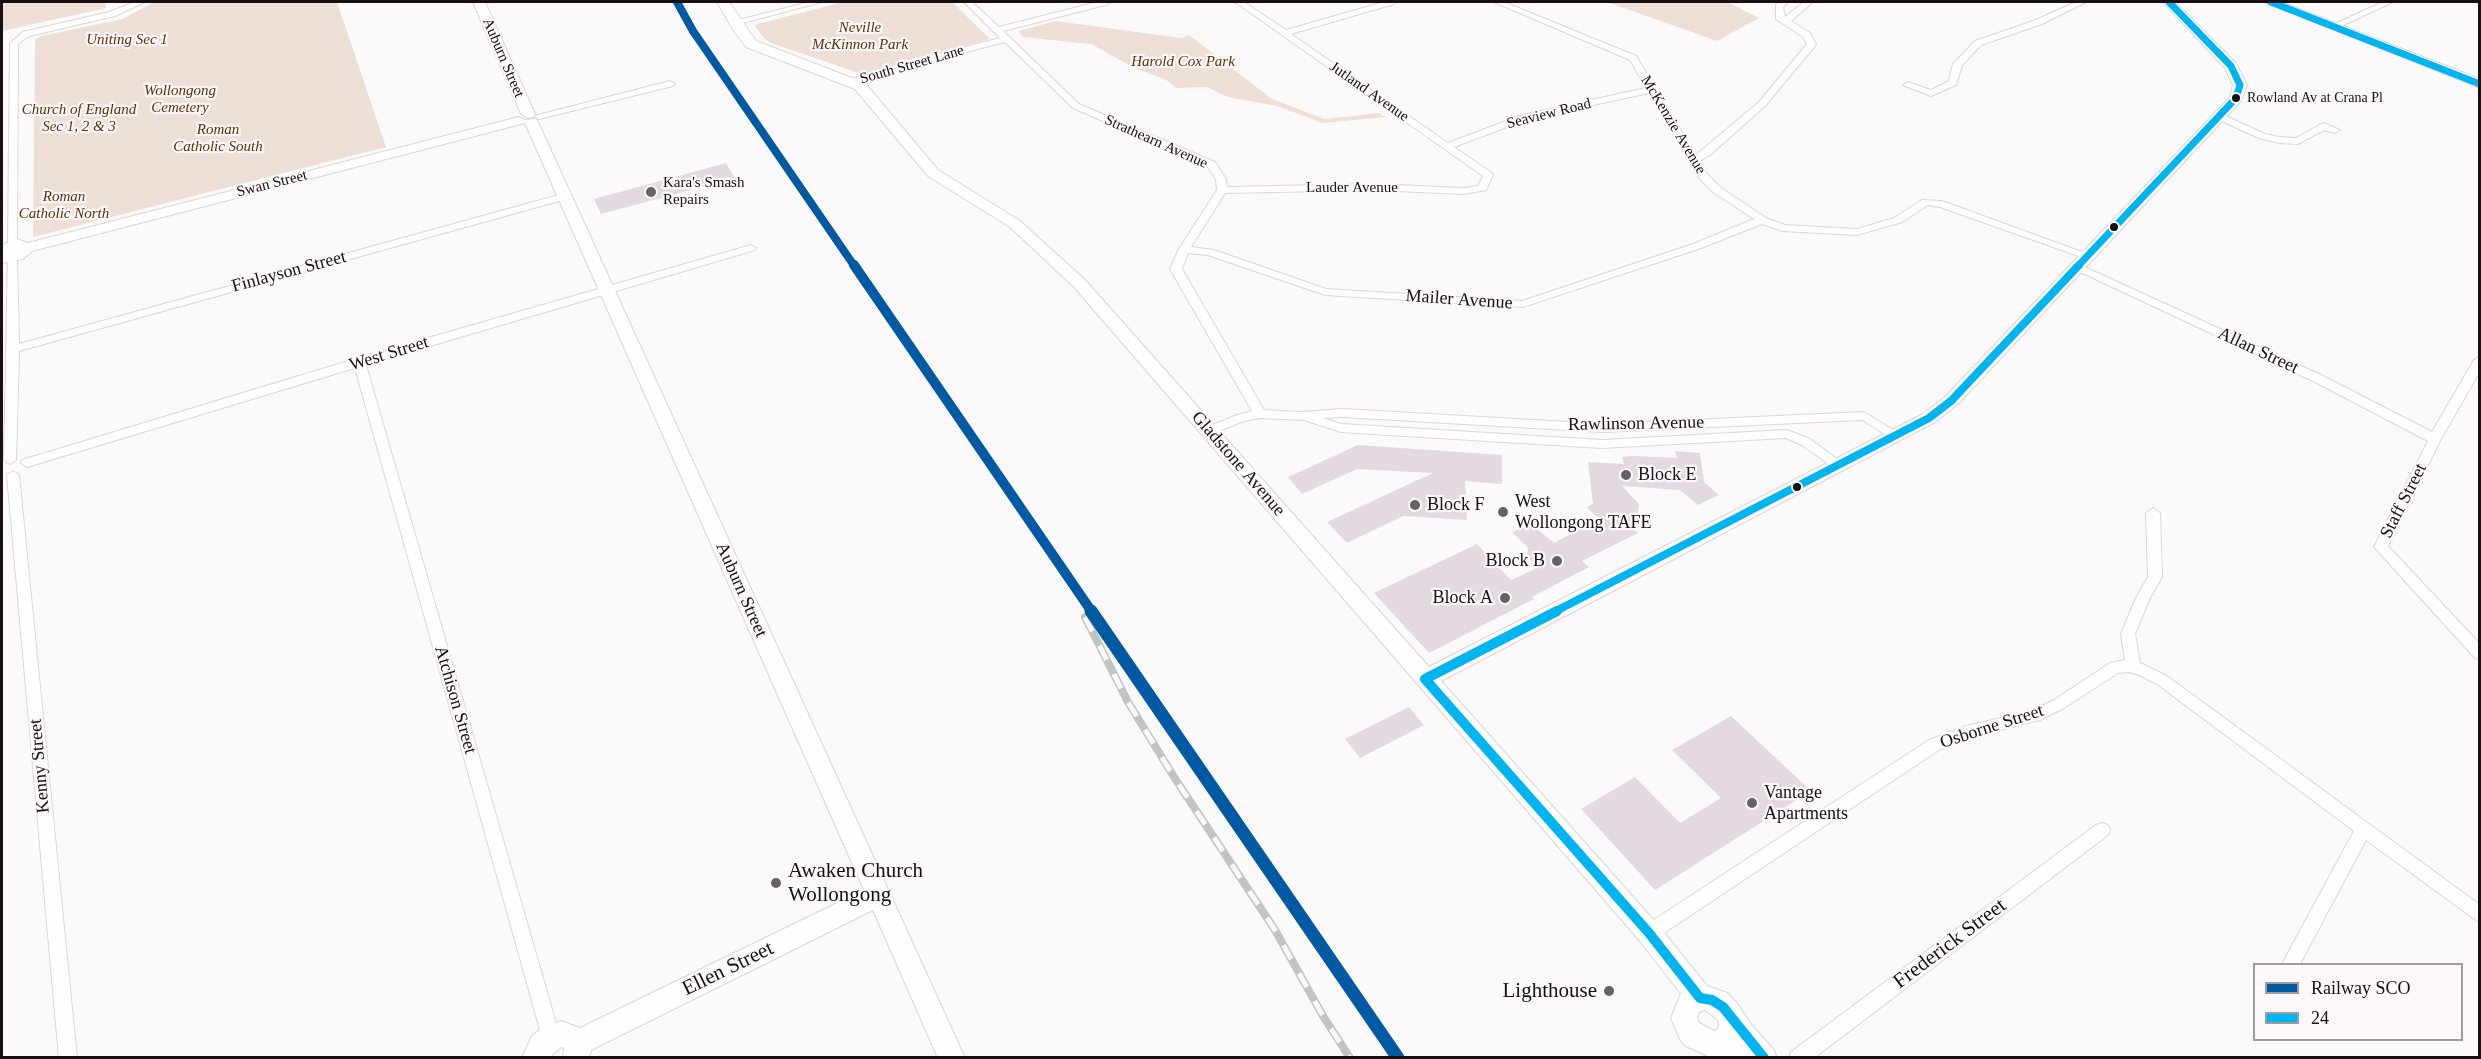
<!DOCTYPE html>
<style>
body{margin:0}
#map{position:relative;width:2481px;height:1059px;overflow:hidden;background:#fbf9fa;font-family:"Times New Roman",serif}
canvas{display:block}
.frame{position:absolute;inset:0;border:3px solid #170f12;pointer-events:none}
.legend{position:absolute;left:2253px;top:963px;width:210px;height:78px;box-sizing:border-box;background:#fcf8f9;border:2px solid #a09b9d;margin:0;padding:8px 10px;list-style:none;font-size:18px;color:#170f12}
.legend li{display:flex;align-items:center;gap:12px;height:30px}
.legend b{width:30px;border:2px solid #a09b9d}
</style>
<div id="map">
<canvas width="2481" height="1059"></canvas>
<div class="frame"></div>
<ul class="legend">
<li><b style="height:8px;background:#005aa3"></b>Railway SCO</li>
<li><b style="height:8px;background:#00b5ef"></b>24</li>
</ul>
</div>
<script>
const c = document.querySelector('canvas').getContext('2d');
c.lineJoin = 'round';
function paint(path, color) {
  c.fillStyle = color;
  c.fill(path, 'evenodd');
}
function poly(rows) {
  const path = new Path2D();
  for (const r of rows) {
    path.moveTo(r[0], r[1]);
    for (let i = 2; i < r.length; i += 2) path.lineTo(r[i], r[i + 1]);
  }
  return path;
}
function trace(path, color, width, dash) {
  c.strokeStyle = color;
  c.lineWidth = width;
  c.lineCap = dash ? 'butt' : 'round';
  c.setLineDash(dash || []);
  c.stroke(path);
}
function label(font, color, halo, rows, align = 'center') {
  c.font = font + ' "Times New Roman",serif';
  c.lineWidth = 4.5;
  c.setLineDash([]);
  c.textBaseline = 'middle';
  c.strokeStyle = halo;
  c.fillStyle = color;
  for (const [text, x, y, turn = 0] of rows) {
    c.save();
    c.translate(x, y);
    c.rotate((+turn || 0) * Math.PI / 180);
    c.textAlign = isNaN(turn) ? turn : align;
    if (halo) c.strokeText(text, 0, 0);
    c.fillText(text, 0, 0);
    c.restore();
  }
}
const green = poly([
 [2,2,105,2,106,8,2,31],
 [154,2,337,2,386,147,33,237,35,40,41,36,123,19],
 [843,2,952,2,990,39,859,73,771,43,764,38,754,25],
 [1607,2,1727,2,1759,18,1717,41],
 [1056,21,1181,38,1189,35,1272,99,1324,119,1380,113,1385,117,1323,123,1277,106,1228,97,1207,87,1176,88,1168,81,1133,67,1091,44,1023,37,1018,31]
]);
const building = poly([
 [726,163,735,178,601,214,594,199],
 [1358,445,1502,455,1502,484,1465,481,1467,520,1403,516,1347,543,1327,522,1433,473,1357,469,1302,494,1288,477],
 [1675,451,1700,453,1704,482,1719,495,1698,505,1680,490,1622,486,1639,504,1638,513,1643,516,1628,524,1638,533,1582,561,1589,567,1532,597,1534,599,1429,653,1374,593,1477,544,1511,580,1535,569,1533,567,1536,565,1527,557,1528,548,1512,532,1531,524,1554,543,1599,519,1587,507,1593,504,1588,462,1624,464,1622,457,1633,456,1677,458],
 [1409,707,1424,725,1360,758,1345,739],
 [1731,716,1811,791,1655,890,1581,809,1635,777,1680,823,1721,798,1672,750]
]);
const street = poly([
 [135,2,145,2,115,16,29,36,18,44,17,245,12,248,8,247,10,43,23,32,109,12,135,2],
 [809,2,822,2,735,25,731,22,809,2],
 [964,2,972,2,999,27,1098,2,1110,2,1109,4,1003,31,1079,104,1215,162,1226,179,1227,187,1373,184,1464,188,1478,186,1483,176,1235,2,1244,2,1286,30,1384,2,1395,2,1394,4,1291,34,1448,143,1522,115,1646,88,1630,60,1494,2,1504,2,1636,56,1696,155,1759,102,1807,44,1803,37,1776,19,1776,4,1779,2,1788,2,1783,7,1785,17,1804,2,1813,2,1791,21,1810,33,1816,44,1815,46,1765,106,1710,155,1699,161,1707,174,1721,188,1766,218,1785,225,1857,229,1894,218,1922,200,1942,201,2093,256,2088,259,2084,258,1940,207,1928,205,1902,222,1857,235,1783,231,1762,224,1701,248,1523,307,1325,295,1208,255,1188,253,1182,269,1264,410,1299,412,1343,409,1603,424,1864,412,1901,435,1899,438,1891,438,1862,420,1603,432,1343,417,1323,418,1341,424,1602,440,1787,430,1810,439,1841,462,1842,465,1841,468,1836,469,1802,445,1786,438,1602,448,1341,432,1304,420,1260,418,1244,421,1209,435,1205,434,1203,431,1205,428,1237,415,1252,411,1170,269,1179,249,1217,190,1216,179,1207,166,1073,108,1005,42,870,77,856,84,848,82,864,73,1000,38,964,2],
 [1649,93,1699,178,1713,192,1754,219,1693,244,1522,301,1326,289,1214,250,1191,247,1225,193,1373,190,1464,194,1486,190,1493,175,1492,173,1454,147,1528,119,1649,93],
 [2076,2,2086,2,2042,24,1981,45,1962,65,1956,85,1931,96,1903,85,1908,82,1931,90,1949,81,1953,64,1975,41,2036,20,2076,2],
 [2383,2,2393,2,2337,28,2330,26,2383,2],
 [670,81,675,84,673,86,539,119,534,116,670,81],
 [2217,115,2223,115,2265,134,2279,137,2296,138,2323,123,2340,130,2335,133,2324,130,2298,144,2279,143,2259,138,2217,119,2217,115],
 [566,193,570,194,570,198,19,351,16,460,10,464,4,460,8,255,12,254,17,257,19,344,566,193],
 [751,245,756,248,755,250,366,365,560,1037,557,1043,551,1046,545,1043,542,1037,355,368,27,467,21,463,22,460,355,359,751,245],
 [2078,264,2323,376,2432,432,2474,360,2480,356,2480,371,2441,439,2388,546,2480,644,2480,660,2475,658,2374,547,2428,441,2315,382,2074,269,2072,267,2078,264],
 [13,471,19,475,77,1058,59,1058,7,475,13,471],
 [2153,508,2160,513,2162,577,2150,598,2135,634,2140,663,2167,676,2480,905,2480,923,2366,840,2300,964,2282,964,2354,831,2157,684,2139,675,2128,672,2118,673,2064,708,2040,720,1968,738,1939,750,1655,939,1649,941,1643,939,1640,933,1643,927,1929,740,1966,726,2032,711,2054,700,2110,663,2125,660,2121,634,2136,598,2148,577,2146,513,2153,508],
 [2102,823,2108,825,2110,830,2108,835,1814,1058,1789,1058,1791,1052,2096,825,2102,823]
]);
const secondary = poly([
 [473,2,485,2,535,114,533,117,528,118,521,114,473,2],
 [717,2,729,2,756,41,865,83,938,170,1020,221,1086,281,1429,667,1923,414,1945,397,2230,97,2233,85,2225,68,2163,2,2175,2,2236,63,2247,85,2241,101,1957,405,1935,422,1441,681,1658,925,1707,986,1727,993,1737,1003,1750,1023,1773,1049,1777,1058,1712,1058,1686,1046,1681,1041,1671,1018,1681,994,1640,941,1074,287,1010,227,928,176,855,89,746,47,734,31,717,2],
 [1705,1010,1718,1020,1719,1027,1715,1031,1699,1023,1697,1018,1699,1012,1705,1010],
 [2265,2,2281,2,2480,79,2480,88,2265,2],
 [519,117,525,120,536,119,538,122,965,1058,938,1058,873,910,591,1050,589,1058,563,1058,564,1048,561,1047,549,1058,522,1058,532,1036,542,1028,561,1021,580,1028,864,890,525,123,32,251,23,259,2,263,2,245,11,241,17,239,28,243,519,117]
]);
const rail = poly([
 [1085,617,1128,702,1174,777,1275,930,1323,1016,1350,1058]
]);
const bus1Far2 = poly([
 [2271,2,2480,84],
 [2077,267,2236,98,2240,85,2231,66,2169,2]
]);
const bus1Far1 = poly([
 [1554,612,1929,418,1951,401,2079,265]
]);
const bus1 = poly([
 [1557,611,1425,679,1649,933,1700,998,1712,1000,1723,1007,1764,1058]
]);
const rail1Far2 = poly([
 [677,2,693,31,855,267]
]);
const rail1Far1 = poly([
 [854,265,1092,612]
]);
const rail1 = poly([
 [1091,611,1398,1058]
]);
const markers = [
 [2236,98,5,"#170f12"],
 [651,192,6,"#676163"],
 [2114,227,5,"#170f12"],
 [1626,475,6,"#676163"],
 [1797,487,5,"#170f12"],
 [1415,505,6,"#676163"],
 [1503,512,6,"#676163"],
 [1557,561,6,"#676163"],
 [1505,598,6,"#676163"],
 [1752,803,6,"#676163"],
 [776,883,6,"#676163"],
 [1609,991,6,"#676163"]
];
const farBusnames = [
 ["Rowland Av at Crana Pl",2247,98]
];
const farParknames = [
 ["Neville",860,28],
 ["McKinnon Park",860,45],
 ["Uniting Sec 1",127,40],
 ["Harold Cox Park",1183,62],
 ["Wollongong",180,91],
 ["Cemetery",180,108],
 ["Church of England",79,110],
 ["Sec 1, 2 & 3",79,127],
 ["Roman",218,130],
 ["Catholic South",218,147],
 ["Roman",64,197],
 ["Catholic North",64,214]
];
const farStreetnames = [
 ["Auburn Street",503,58,67],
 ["South Street Lane",912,65,-16],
 ["Jutland Avenue",1369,92,35],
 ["Seaview Road",1549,114,-14],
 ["McKenzie Avenue",1673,125,59],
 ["Strathearn Avenue",1156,142,24],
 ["Swan Street",272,184,-14],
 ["Lauder Avenue",1352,188]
];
const farPoinames = [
 ["Kara's Smash",663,183],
 ["Repairs",663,200]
];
const streetNames = [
 ["Finlayson Street",289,272,-15],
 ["Mailer Avenue",1459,300,4],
 ["Allan Street",2258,351,25],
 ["West Street",389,354,-17],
 ["Rawlinson Avenue",1636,424,-1],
 ["Gladstone Avenue",1238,464,49],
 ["Staff Street",2404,501,-63],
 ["Auburn Street",741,590,66],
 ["Atchison Street",455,700,74],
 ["Osborne Street",1992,727,-18],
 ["Kenny Street",40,766,-95]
];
const poiNames = [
 ["Block E",1638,475],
 ["West",1515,502],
 ["Wollongong TAFE",1515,523],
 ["Block F",1427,505],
 ["Block B",1545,561,"right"],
 ["Block A",1493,598,"right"],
 ["Vantage",1764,793],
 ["Apartments",1764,814]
];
const nearPoinames = [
 ["Awaken Church",788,871],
 ["Wollongong",788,895],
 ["Lighthouse",1597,991,"right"]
];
const nearStreetnames = [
 ["Frederick Street",1950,944,-37],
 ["Ellen Street",728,969,-26]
];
paint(green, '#eddfd6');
paint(building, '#e2dae0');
trace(street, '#dbd6d7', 2);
trace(secondary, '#dbd6d7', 2);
paint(street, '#fefefe');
paint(secondary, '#fefefe');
trace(rail, '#c4c3c3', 8);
trace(rail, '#fcf8f9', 5, [16]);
trace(bus1Far2, '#00b5ef', 7);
trace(bus1Far1, '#00b5ef', 8);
trace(bus1, '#00b5ef', 10);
trace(rail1Far2, '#005aa3', 8);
trace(rail1Far1, '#005aa3', 10);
trace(rail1, '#005aa3', 13);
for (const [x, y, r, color] of markers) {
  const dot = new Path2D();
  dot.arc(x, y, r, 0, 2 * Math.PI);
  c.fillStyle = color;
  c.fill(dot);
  trace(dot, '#fcf8f9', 2);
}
label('14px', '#170f12', '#fcf8f9', farBusnames, 'left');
label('italic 15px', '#5c3105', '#fcf8f9', farParknames);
label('15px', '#170f12', '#fcf8f9', farStreetnames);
label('15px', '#170f12', '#fcf8f9', farPoinames, 'left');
label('18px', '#170f12', '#fcf8f9', streetNames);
label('18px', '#170f12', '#fcf8f9', poiNames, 'left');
label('21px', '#170f12', '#fcf8f9', nearPoinames, 'left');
label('21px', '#170f12', '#fcf8f9', nearStreetnames);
</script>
